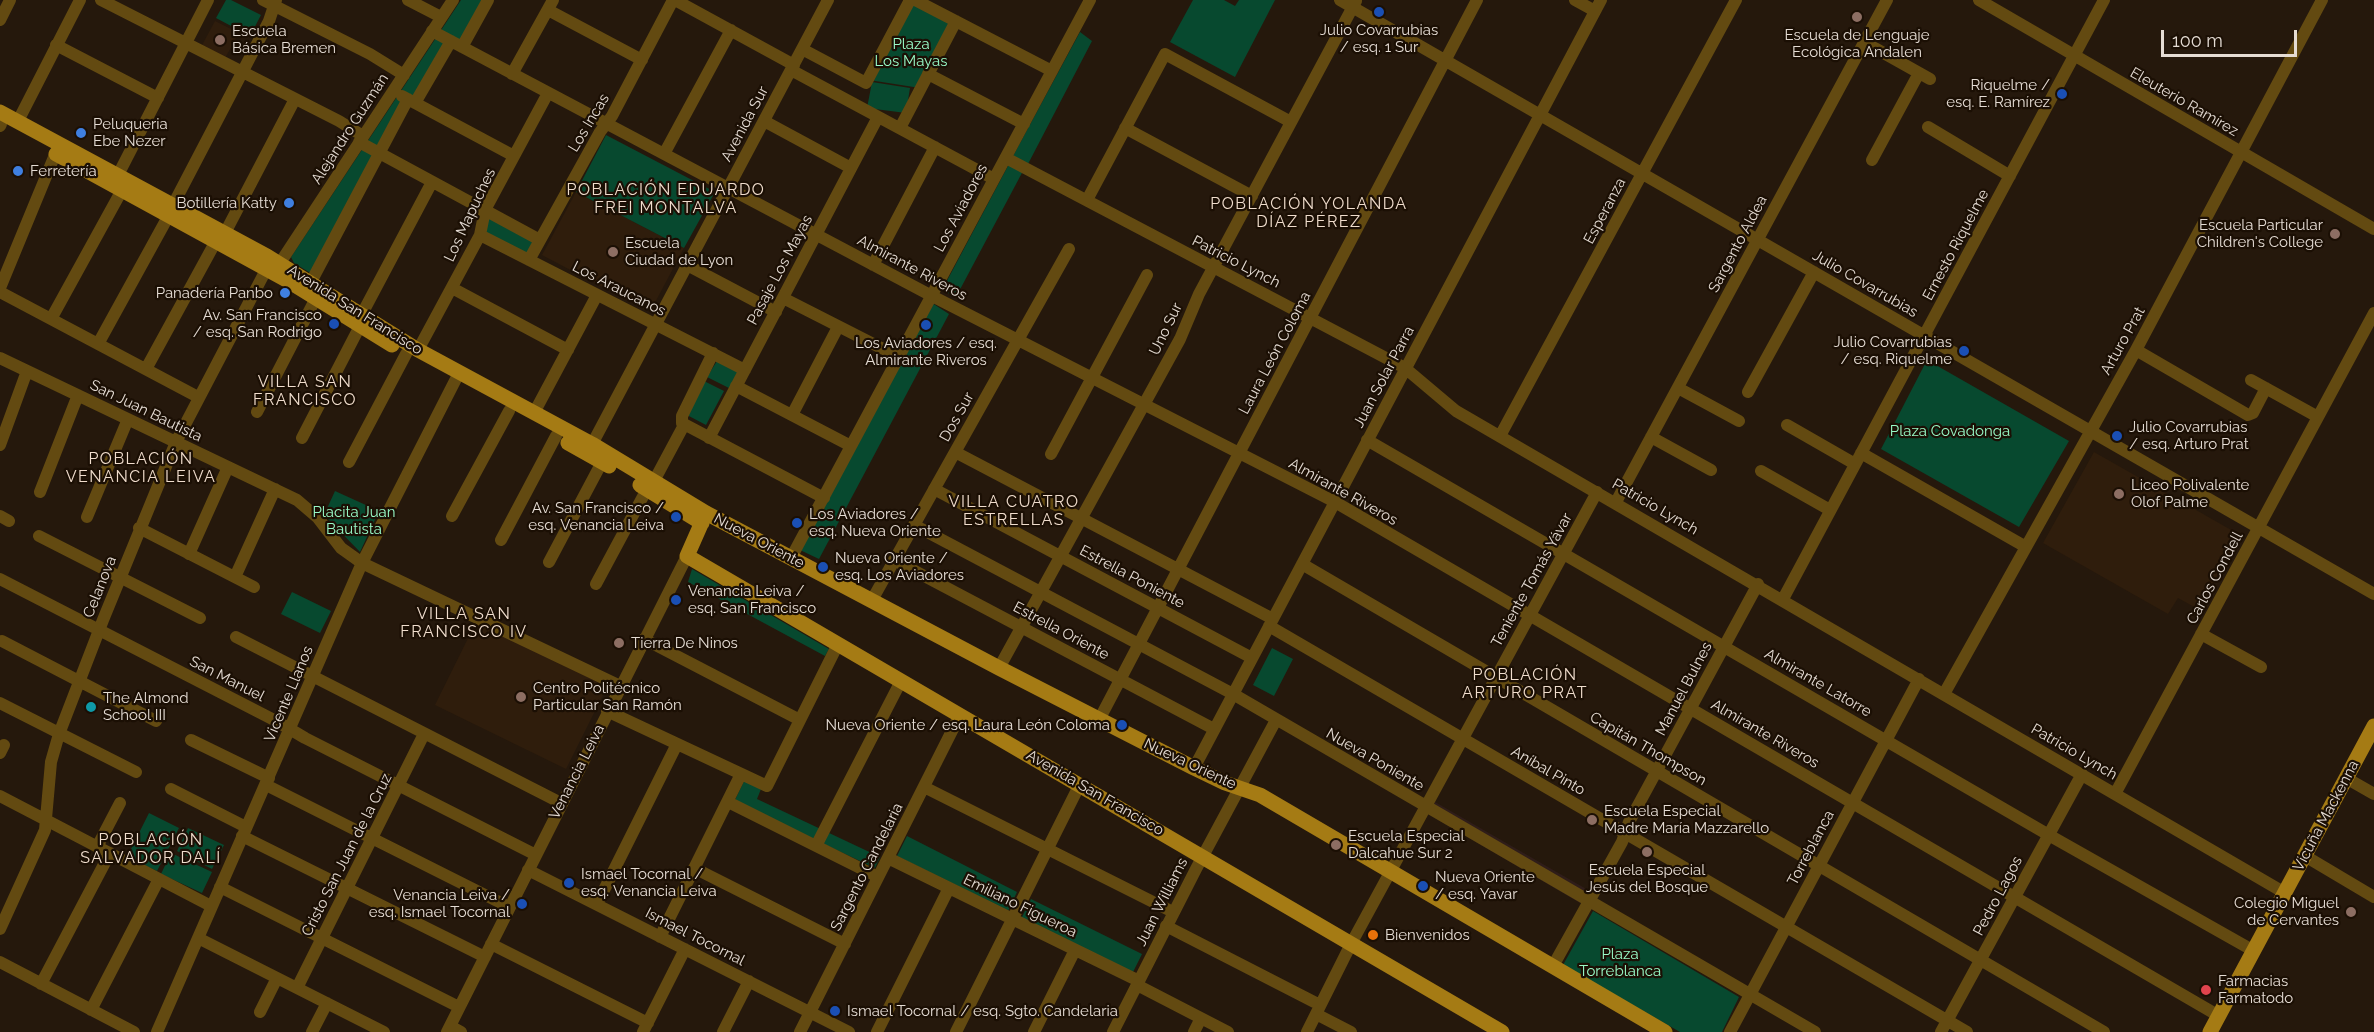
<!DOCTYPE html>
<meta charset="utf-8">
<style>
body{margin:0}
#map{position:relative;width:2374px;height:1032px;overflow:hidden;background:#25180c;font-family:Raleway,sans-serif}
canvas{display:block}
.scale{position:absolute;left:2161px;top:30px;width:136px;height:27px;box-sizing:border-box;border:3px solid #e5dcd4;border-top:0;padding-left:8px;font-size:18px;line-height:21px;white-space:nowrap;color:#e5dcd4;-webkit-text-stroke:4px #1b0f04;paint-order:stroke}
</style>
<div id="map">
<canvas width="2374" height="1032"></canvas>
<div class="scale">100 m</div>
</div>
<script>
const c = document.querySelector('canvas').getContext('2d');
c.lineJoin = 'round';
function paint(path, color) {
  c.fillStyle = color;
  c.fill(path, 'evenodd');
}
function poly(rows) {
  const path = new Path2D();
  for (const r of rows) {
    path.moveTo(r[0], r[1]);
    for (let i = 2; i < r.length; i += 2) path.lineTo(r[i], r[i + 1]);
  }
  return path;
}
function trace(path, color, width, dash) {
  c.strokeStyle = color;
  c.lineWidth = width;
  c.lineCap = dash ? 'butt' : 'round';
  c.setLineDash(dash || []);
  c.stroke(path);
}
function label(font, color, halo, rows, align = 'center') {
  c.font = font + ' Raleway,sans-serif';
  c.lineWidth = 4.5;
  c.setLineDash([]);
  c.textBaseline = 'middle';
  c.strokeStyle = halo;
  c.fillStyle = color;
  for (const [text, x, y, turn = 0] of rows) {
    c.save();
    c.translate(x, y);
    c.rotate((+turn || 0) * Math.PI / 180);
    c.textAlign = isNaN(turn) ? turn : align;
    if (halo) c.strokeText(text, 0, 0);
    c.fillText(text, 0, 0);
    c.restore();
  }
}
const commercial = poly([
 [1435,802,1588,890,1580,903,1428,814]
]);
const built = poly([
 [215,21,239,33,224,60,201,47],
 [576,192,684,248,650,312,542,255],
 [2094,452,2240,535,2198,609,2178,598,2168,614,2043,543],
 [476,622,604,684,606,689,566,769,435,705]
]);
const green = poly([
 [226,0,231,0,261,15,250,36,216,18],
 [461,0,485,0,461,43,452,37,414,101,407,97,317,277,294,263,291,257],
 [912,0,954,22,920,88,869,80],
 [1193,0,1224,0,1235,6,1239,0,1275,0,1235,77,1170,42],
 [1080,32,1092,41,1028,164,1013,156],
 [872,82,910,88,906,113,867,108],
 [606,135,715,192,684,248,576,192],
 [1009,164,1023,171,956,297,942,290],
 [487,214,537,241,528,257,484,235],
 [932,303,949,314,819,559,800,550],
 [1927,360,2069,441,2019,527,1881,449],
 [717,361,739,372,731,389,707,377],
 [704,381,724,391,706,425,687,415],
 [335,491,379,511,360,552,324,515],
 [692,569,829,649,825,656,688,582],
 [292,592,331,611,320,633,281,614],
 [1272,648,1293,659,1274,696,1253,685],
 [744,781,761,789,757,799,880,857,875,868,734,802],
 [149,813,179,828,157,871,127,857],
 [188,828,224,845,212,869,177,851],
 [907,836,1017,892,1008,911,897,856],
 [171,853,212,872,202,893,161,874],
 [1031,899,1142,954,1132,974,1021,919],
 [1593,911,1739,997,1722,1032,1680,1032,1563,965]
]);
const minor = poly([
 [101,0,339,121,363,136],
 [263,0,370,54,404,75],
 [408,0,441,17],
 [675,0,794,65],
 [915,0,1052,71],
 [1340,0,2374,594],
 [1575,0,1595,11],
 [1979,0,2374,229],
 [548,10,642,60],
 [0,20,10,0],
 [432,31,932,296,1335,502,2219,1016],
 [1864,42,1930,79],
 [56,45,158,98],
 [462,47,488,0],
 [802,49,866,83,910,0],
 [791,70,994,179],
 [512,74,553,0],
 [928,74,1024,124],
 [402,96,514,156],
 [415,103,451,41],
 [18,121,80,0],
 [764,121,851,168],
 [0,126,1,124],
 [1928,127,2010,176],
 [900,128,956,21],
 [1125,128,1252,196],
 [359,142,540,240],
 [664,154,731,30],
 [1006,158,1405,368,1456,411,2285,893],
 [1872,160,1919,73],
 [118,175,208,0],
 [1087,200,1165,54,1291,122],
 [173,205,269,21,276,0],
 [225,233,295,99],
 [480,235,745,370],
 [529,260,600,132,612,116,673,0],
 [687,265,776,312],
 [873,265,935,147],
 [311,282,408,99],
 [0,288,59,145],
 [452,288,568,350],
 [0,292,198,397],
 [783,298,899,357],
 [362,314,432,182],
 [51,319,122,190],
 [98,344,169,215],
 [418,350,480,235,485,210,548,93],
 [2136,350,2248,415,2253,413,2266,388],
 [713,353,682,416,682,423,824,498],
 [0,358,297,500,318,518,341,548,362,563,620,686],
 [146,369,216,241],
 [2251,380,2318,417],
 [736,386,851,446],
 [1678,388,1739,421],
 [1748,392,1814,272],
 [257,412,316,298],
 [534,413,597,295],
 [792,415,838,327],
 [1787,425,1855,464],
 [1500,436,1736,0],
 [1651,437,1711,470],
 [302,438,360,326],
 [709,438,878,117],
 [1367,440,2054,838,2254,951],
 [0,445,27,371],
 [589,450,828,0],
 [955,452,1273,619],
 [1861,453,2026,547],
 [1051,454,1147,275],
 [349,462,406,354],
 [1761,471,1830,510],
 [654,481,684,425],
 [934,489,1252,658],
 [40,492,78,395],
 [1616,502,1887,0],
 [0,516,9,521],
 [452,516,509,411],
 [87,517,128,419],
 [914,525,1233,694,1815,1032],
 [139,528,254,587],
 [39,536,200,618],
 [501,540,556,436],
 [189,554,228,467],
 [791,558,1090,0],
 [894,560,1214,729],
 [549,562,602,462],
 [1302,564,2104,1032],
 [235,577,275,489],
 [0,579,278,722,305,738,536,855],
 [596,584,647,489],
 [1783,599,2104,0],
 [872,600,1069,249],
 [1269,626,1967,1032],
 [2201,634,2261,667],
 [236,637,561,803],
 [644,639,800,720],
 [2,641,156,721],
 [999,668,1180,339,1199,294,1356,1],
 [1944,694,2136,350,2322,0],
 [0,703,136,772],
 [607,711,767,786,838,644],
 [1099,720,1477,0],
 [191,740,269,778],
 [0,753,4,745],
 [1194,768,1601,0],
 [2346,778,2374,794],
 [266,785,509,907],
 [924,787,1173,912],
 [171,789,246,827],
 [2115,794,2374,313],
 [0,796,211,906],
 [728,802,878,877],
 [242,836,485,957],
 [816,846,901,681],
 [97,847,120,803],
 [2305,856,2374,897],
 [888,858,1139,981],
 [694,868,845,944],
 [528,870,849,1032],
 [220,887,459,1007],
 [597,904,677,744],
 [1166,926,1320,1005],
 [0,929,45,830,51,762,59,734,103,620,176,442,267,268,280,263,453,0],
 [660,937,741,774],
 [198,938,384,1032],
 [491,944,648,1023],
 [0,962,134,1032],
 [1553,966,1622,842,1629,822,1758,584],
 [41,984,110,853],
 [1137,985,1228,1032],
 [297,988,424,734],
 [91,1010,159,879],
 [260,1012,277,978],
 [1316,1014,1351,1032],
 [450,1026,461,1032],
 [157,1032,362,563,459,373],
 [312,1032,327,1003],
 [447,1032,687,556],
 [643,1032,685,949],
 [723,1032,749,981],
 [800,1032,960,715],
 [877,1032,949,888],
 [956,1032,1080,784],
 [1034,1032,1075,950],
 [1113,1032,1196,869,1276,720],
 [1194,1032,1201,1018],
 [1307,1032,1351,944,1597,492],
 [1730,1032,1919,679],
 [1941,1032,2082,774]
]);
const major = poly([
 [0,112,267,256,418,350,592,444,706,513,999,668,1194,768,1225,783,1260,795,1665,1032],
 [56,154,290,282,392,345],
 [568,443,609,466],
 [640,485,702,523],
 [706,513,687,556,1502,1032],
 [2210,1032,2374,726]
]);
const markers = [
 [1379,12,6,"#1a4fb4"],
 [1857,17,6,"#8d6e63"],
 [220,40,6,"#8d6e63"],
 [2062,94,6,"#1a4fb4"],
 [81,133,6,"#3f7fe0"],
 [18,171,6,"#3f7fe0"],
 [289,203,6,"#3f7fe0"],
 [2335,234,6,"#8d6e63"],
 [613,252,6,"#8d6e63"],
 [285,293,6,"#3f7fe0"],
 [334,324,6,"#1a4fb4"],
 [926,325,6,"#1a4fb4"],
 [1964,351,6,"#1a4fb4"],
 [2117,436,6,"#1a4fb4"],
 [2119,494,6,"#8d6e63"],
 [676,517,6,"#1a4fb4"],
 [797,523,6,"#1a4fb4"],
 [823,567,6,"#1a4fb4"],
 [676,600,6,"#1a4fb4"],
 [619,643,6,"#8d6e63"],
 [521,697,6,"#8d6e63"],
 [91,707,6,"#0f9aa8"],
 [1122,725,6,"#1a4fb4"],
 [1592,820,6,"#8d6e63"],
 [1336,845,6,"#8d6e63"],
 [1647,852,6,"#8d6e63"],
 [569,883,6,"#1a4fb4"],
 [1423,886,6,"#1a4fb4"],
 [522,904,6,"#1a4fb4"],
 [2351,912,6,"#8d6e63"],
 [1373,935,6,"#e8710a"],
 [2206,990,6,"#e0444e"],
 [835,1011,6,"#1a4fb4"]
];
const poiNames = [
 ["Julio Covarrubias",1379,30,"center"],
 ["/ esq. 1 Sur",1379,47,"center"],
 ["Escuela",232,31],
 ["Básica Bremen",232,48],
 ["Escuela de Lenguaje",1857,35,"center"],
 ["Ecológica Andalen",1857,52,"center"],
 ["Riquelme /",2050,85,"right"],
 ["esq. E. Ramírez",2050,102,"right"],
 ["Peluqueria",93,124],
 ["Ebe Nezer",93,141],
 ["Ferretería",30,171],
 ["Botillería Katty",277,203,"right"],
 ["Escuela Particular",2323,225,"right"],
 ["Children's College",2323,242,"right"],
 ["Escuela",625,243],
 ["Ciudad de Lyon",625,260],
 ["Panadería Panbo",273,293,"right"],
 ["Av. San Francisco",322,315,"right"],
 ["/ esq. San Rodrigo",322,332,"right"],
 ["Julio Covarrubias",1952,342,"right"],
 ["/ esq. Riquelme",1952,359,"right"],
 ["Los Aviadores / esq.",926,343,"center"],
 ["Almirante Riveros",926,360,"center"],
 ["Julio Covarrubias",2129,427],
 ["/ esq. Arturo Prat",2129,444],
 ["Liceo Polivalente",2131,485],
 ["Olof Palme",2131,502],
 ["Av. San Francisco /",664,508,"right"],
 ["esq. Venancia Leiva",664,525,"right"],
 ["Los Aviadores /",809,514],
 ["esq. Nueva Oriente",809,531],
 ["Nueva Oriente /",835,558],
 ["esq. Los Aviadores",835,575],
 ["Venancia Leiva /",688,591],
 ["esq. San Francisco",688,608],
 ["Tierra De Ninos",631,643],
 ["Centro Politécnico",533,688],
 ["Particular San Ramón",533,705],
 ["The Almond",103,698],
 ["School III",103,715],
 ["Nueva Oriente / esq. Laura León Coloma",1110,725,"right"],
 ["Escuela Especial",1604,811],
 ["Madre María Mazzarello",1604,828],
 ["Escuela Especial",1348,836],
 ["Dalcahue Sur 2",1348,853],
 ["Escuela Especial",1647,870,"center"],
 ["Jesús del Bosque",1647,887,"center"],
 ["Ismael Tocornal /",581,874],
 ["esq. Venancia Leiva",581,891],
 ["Nueva Oriente",1435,877],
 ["/ esq. Yavar",1435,894],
 ["Venancia Leiva /",510,895,"right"],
 ["esq. Ismael Tocornal",510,912,"right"],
 ["Colegio Miguel",2339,903,"right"],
 ["de Cervantes",2339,920,"right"],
 ["Bienvenidos",1385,935],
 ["Farmacias",2218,981],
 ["Farmatodo",2218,998],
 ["Ismael Tocornal / esq. Sgto. Candelaria",847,1011]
];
const parkNames = [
 ["Plaza",911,44],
 ["Los Mayas",911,61],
 ["Plaza Covadonga",1950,431],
 ["Placita Juan",354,512],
 ["Bautista",354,529],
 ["Plaza",1620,954],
 ["Torreblanca",1620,971]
];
const streetNames = [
 ["Eleuterio Ramírez",2184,102,30],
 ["Los Incas",589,123,-59],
 ["Avenida Sur",745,124,-62],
 ["Alejandro Guzmán",350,129,-57],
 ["Los Aviadores",961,208,-62],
 ["Esperanza",1605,211,-62],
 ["Los Mapuches",470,215,-65],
 ["Sargento Aldea",1738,244,-62],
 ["Ernesto Riquelme",1956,245,-62],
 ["Patricio Lynch",1236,262,27],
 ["Almirante Riveros",912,268,28],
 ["Pasaje Los Mayas",780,270,-62],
 ["Julio Covarrubias",1865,284,30],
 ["Los Araucanos",619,289,27],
 ["Avenida San Francisco",355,310,32],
 ["Uno Sur",1166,329,-64],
 ["Arturo Prat",2123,341,-61],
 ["Laura León Coloma",1275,353,-62],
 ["Juan Solar Parra",1384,377,-62],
 ["San Juan Bautista",146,411,26],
 ["Dos Sur",957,417,-61],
 ["Almirante Riveros",1343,492,29],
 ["Patricio Lynch",1655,507,30],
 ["Nueva Oriente",759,541,28],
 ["Estrella Poniente",1132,577,28],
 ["Carlos Condell",2215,578,-62],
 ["Teniente Tomás Yávar",1532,580,-61],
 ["Celanova",100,587,-68],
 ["Estrella Oriente",1061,631,28],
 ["San Manuel",227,679,27],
 ["Almirante Latorre",1818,683,30],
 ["Manuel Bulnes",1684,689,-62],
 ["Vicente Llanos",289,694,-67],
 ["Almirante Riveros",1765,734,30],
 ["Capitán Thompson",1648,749,30],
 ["Patricio Lynch",2074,752,30],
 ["Nueva Poniente",1375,760,30],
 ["Nueva Oriente",1190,764,25],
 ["Aníbal Pinto",1548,771,30],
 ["Venancia Leiva",577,772,-63],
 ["Avenida San Francisco",1095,793,30],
 ["Vicuña Mackenna",2326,816,-62],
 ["Torreblanca",1811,848,-62],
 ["Cristo San Juan de la Cruz",347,855,-63],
 ["Sargento Candelaria",867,867,-63],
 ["Pedro Lagos",1998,896,-62],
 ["Juan Williams",1162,902,-63],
 ["Emiliano Figueroa",1020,906,26],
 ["Ismael Tocornal",695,937,27]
];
const neighbourhoodNames = [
 ["POBLACIÓN EDUARDO",666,190],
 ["FREI MONTALVA",666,208],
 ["POBLACIÓN YOLANDA",1309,204],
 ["DÍAZ PÉREZ",1309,222],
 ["VILLA SAN",305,382],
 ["FRANCISCO",305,400],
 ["POBLACIÓN",141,459],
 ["VENANCIA LEIVA",141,477],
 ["VILLA CUATRO",1014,502],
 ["ESTRELLAS",1014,520],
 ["VILLA SAN",464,614],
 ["FRANCISCO IV",464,632],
 ["POBLACIÓN",1525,675],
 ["ARTURO PRAT",1525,693],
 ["POBLACIÓN",151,840],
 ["SALVADOR DALÍ",151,858]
];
paint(commercial, '#2f1d19');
paint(built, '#2f1d0c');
paint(green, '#07492f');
trace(minor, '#634a11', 12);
trace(major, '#a57b14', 15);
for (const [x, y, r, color] of markers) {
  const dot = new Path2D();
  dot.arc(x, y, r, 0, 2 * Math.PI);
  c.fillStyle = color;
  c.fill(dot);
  trace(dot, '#1b0f04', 2);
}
label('15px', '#e5dcd4', '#1b0f04', poiNames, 'left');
label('15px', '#98fac7', '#1b0f04', parkNames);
label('15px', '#e5dcd4', '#1b0f04', streetNames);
c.letterSpacing = '1.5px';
label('16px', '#f0ddcd', '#1b0f04', neighbourhoodNames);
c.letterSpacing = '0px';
</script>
